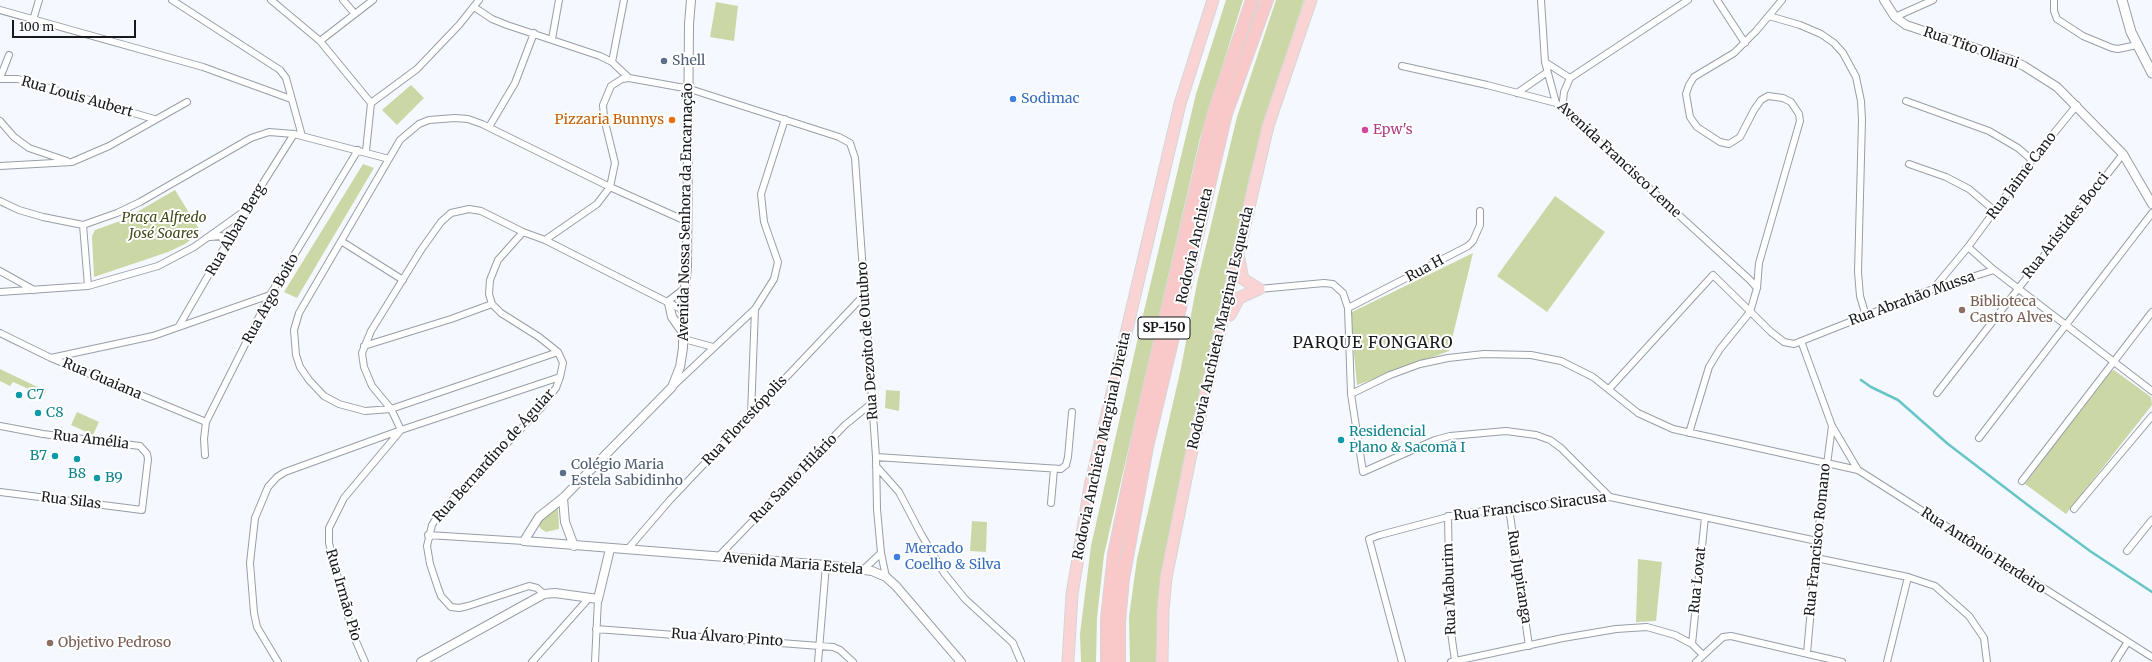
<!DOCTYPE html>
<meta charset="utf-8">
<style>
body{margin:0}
#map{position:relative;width:2152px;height:662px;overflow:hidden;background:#f5f9ff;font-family:Merriweather,serif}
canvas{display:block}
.scale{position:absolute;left:12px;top:20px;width:124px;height:18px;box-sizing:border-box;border:2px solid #17191d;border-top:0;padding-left:5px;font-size:12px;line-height:14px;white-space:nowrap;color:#17191d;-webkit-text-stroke:3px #fff;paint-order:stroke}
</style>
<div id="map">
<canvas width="2152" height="662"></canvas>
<div class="scale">100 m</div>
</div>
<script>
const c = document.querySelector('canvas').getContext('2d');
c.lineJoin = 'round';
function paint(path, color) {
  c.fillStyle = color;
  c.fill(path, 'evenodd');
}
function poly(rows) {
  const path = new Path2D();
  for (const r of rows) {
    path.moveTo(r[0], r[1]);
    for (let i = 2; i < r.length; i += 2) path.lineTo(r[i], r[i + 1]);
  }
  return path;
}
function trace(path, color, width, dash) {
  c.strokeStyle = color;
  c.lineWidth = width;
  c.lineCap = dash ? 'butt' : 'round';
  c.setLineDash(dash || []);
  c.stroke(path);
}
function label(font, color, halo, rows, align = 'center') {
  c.font = font + ' Merriweather,serif';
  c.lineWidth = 4;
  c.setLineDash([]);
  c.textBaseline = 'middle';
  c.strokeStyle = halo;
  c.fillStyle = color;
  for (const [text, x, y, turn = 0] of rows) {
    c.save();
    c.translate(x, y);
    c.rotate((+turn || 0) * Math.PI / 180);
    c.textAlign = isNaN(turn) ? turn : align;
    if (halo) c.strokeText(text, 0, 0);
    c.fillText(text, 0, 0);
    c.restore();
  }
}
const green = poly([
 [1226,0,1243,0,1200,138,1104,555,1097,618,1096,662,1081,662,1080,634,1091,546,1143,315,1196,94],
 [1276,0,1304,0,1266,116,1249,178,1158,600,1156,662,1130,662,1129,617,1137,559,1181,368,1197,283,1237,117],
 [716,2,738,6,734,41,710,37],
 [411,85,424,98,397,125,382,110],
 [363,164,374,168,297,298,284,292],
 [175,190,201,232,185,244,168,252,94,277,92,236,95,230,123,220],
 [1555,196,1605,232,1547,312,1497,276],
 [1473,253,1449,351,1357,385,1350,313],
 [0,369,46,391,44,396,13,382,10,386,0,381],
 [2114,370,2151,397,2152,405,2066,514,2025,484,2107,373],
 [886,390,900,391,899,411,885,408],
 [77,412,99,422,93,435,71,425],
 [558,508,559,529,546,532,541,529,538,524,547,513],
 [972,521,987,522,986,552,970,551],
 [1638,559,1662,562,1656,621,1636,622]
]);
const stream = poly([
 [1861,380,1871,387,1898,400,1948,444,2033,509,2090,551,2152,592]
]);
const minor = poly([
 [172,0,280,70,286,78,302,136],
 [271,0,320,41,371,103],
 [343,0,355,14],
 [1541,0,1545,62,1556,103,1750,280,1757,288],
 [1717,0,1745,43],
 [2054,0,2054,11,2057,19,2083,36,2112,48,2118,49,2137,45],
 [474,7,492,19,507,25,600,56,612,62,629,78],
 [0,10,203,67,291,99],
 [1769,16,1800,25,1821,34,1834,43,1843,53,1856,77,1861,101,1862,120,1858,272,1860,296,1866,316],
 [1895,17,1933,0],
 [33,20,39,0],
 [552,39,559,0],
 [320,41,373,0],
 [612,62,624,0],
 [1545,62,1570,78],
 [1402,66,1487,85,1556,103],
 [0,78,9,55],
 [0,79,18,79,154,119],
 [1517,93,1546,73],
 [1906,101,1989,131,2018,148,2032,160],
 [1562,109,1564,92,1570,78,1688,0],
 [0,121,14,137,29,148,67,161],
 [489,127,515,83,534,33],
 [366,151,371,103,417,69,459,25,479,0],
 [1909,164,1946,177,1969,189,1995,211],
 [0,166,72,162,109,146,187,102],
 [0,201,19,210,43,217,83,225,117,213,140,202,251,138,269,132,294,134,389,159],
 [83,225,88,286],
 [523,232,498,260,490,280,489,294,492,304,501,313,539,337,558,352,563,363,560,377,556,388,540,409,439,514,432,525,427,546,430,564,438,588,441,596,451,607,459,608,468,606,529,586,537,588,544,594],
 [210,237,221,236,226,247],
 [545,240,597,204,610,187,615,163,604,118,603,105,611,86,622,79,629,78,690,89,839,137,850,143,855,158,876,457,877,509,881,553,886,577],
 [341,241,403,280],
 [1968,247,1994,270],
 [0,271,34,290],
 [1934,288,1968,247,2032,160,2077,105],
 [1259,289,1324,283,1333,284,1343,293,1348,308,1351,394,1363,472,1435,440,1450,436,1506,431,1536,435,1550,440,1561,448,1610,497],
 [0,292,88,286,158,266,194,247,246,210],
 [667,302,685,288],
 [1348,308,1468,246,1473,241,1480,225,1480,211],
 [179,326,246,210,294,134],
 [0,333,51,358,206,422],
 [684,339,713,347],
 [1801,341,1832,426,1858,470,2152,657],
 [364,346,451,319,492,304],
 [558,352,391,409,365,411,339,404,324,396,309,380,300,367,296,355,294,330,299,313,400,140,419,124,429,120,455,118,468,119,482,124,610,187,688,222],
 [51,358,153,336,270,295],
 [673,386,755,309,774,279,778,262,764,222,761,194,785,119],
 [1609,389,1713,275,1771,332,1784,342,1794,344,1933,289,1994,270,2152,391],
 [1937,393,2123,154],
 [1351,394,1390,375,1420,364,1448,358,1484,354,1531,355,1561,361,1593,377,1638,413,1673,429,1858,470],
 [751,414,755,309],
 [0,426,43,434,140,446,147,454,148,459,142,510,0,492],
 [401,430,391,409,372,386,364,367,362,353,371,331,421,250,441,222,451,213,469,209,481,211,523,232,545,240,683,310],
 [1689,433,1709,367,1720,349,1750,312,1757,288,1759,263,1800,121,1799,114,1791,102,1783,98,1768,96,1761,100,1754,110,1740,137,1729,144,1720,142,1697,127,1690,117,1686,94,1689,85,1694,77,1734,53,1756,31,1782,0],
 [1979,438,2152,213],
 [205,455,204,439,206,422,270,295,358,150],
 [876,457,1061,469,1066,465,1068,457,1072,412],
 [876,466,899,492,921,534,944,573,965,599,1013,643,1021,662],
 [2022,481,2152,312],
 [1051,503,1054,469],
 [1509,508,1529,646],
 [2074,509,2152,416],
 [1448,516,1450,625,1455,661],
 [428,535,524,541],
 [627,550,670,500,865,294],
 [2127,551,2152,520],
 [718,557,845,425,872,403],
 [1816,558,1908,577,1935,586,1969,616,1984,638,1987,662],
 [863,570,881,553],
 [596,629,833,647,840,650,853,662],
 [1692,644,1705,517],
 [1807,653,1817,541,1832,426],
 [278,662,257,627,254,613,250,563,255,518,268,487,277,477,285,472,401,430,560,377],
 [365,662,352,632,329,543,329,528,344,498,401,430],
 [532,662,589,598],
 [595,662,598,599],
 [818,662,826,565],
 [1402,662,1369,539,1380,535,1459,514,1610,497,1817,541],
 [1451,662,1563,638,1616,629,1647,627,1675,635,1692,644,1703,655],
 [1696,662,1723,637,1731,636,1842,662],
 [1887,662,1908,577],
 [2115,662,2127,643]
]);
const tertiary = poly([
 [691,0,689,24,687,267,683,310,683,348,680,367,672,387,563,498,539,517,524,541,826,565,872,571,886,577,896,586,961,662],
 [1884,0,1895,17,1906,25,2011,60,2024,66,2057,87,2123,154,2152,204],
 [669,303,672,317,684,334],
 [563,498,565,522,574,546],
 [421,662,544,594,555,593,598,599,610,549]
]);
const secondary = poly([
 [2122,0,2131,32,2152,73]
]);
const trunk = poly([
 [1239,259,1243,279,1259,289],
 [1230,315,1239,298,1259,289],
 [1068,662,1072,594,1090,486,1180,104,1213,0],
 [1162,662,1163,611,1166,578,1190,459,1268,126,1311,0]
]);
const motorway = poly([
 [1107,662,1107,618,1114,554,1143,414,1213,115,1252,0],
 [1119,662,1119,622,1123,579,1147,447,1226,114,1267,0]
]);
const markers = [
 [664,61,4,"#5c6f8a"],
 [1013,99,4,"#3f7fe0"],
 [672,120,4,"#e8710a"],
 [1365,130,4,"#d1479c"],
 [1962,310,4,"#8d6e63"],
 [19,395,4,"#0f9aa8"],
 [38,413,4,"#0f9aa8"],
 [1341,440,4,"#0f9aa8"],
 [55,456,4,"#0f9aa8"],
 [77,459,4,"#0f9aa8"],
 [563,473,4,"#5c6f8a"],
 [97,478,4,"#0f9aa8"],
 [897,557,4,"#3f7fe0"],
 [50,643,4,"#8d6e63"]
];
const shields = [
 [1164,328,52]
];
const shieldNames = [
 ["SP-150",1164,328]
];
const streetNames = [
 ["Rua Tito Oliani",1971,48,19],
 ["Rua Louis Aubert",77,97,16],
 ["Avenida Francisco Leme",1619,160,43],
 ["Rua Jaime Cano",2022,176,-53],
 ["Avenida Nossa Senhora da Encarnação",686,212,-89],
 ["Rua Aristides Bocci",2066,226,-52],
 ["Rua Alban Berg",236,230,-60],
 ["Rodovia Anchieta",1195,246,-77],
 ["Rua H",1425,269,-28],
 ["Rua Argo Boito",271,299,-61],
 ["Rua Abrahão Mussa",1912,299,-20],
 ["Rodovia Anchieta Marginal Esquerda",1221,328,-77],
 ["Rua Dezoito de Outubro",868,341,-94],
 ["Rua Guaiana",102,379,23],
 ["Rua Florestópolis",745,421,-47],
 ["Rua Amélia",91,440,7],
 ["Rodovia Anchieta Marginal Direita",1102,446,-78],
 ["Rua Bernardino de Águiar",494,456,-48],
 ["Rua Santo Hilário",794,479,-46],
 ["Rua Silas",71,501,7],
 ["Rua Francisco Siracusa",1530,507,-7],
 ["Rua Francisco Romano",1818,540,-84],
 ["Rua Antônio Herdeiro",1983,551,33],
 ["Avenida Maria Estela",793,564,5],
 ["Rua Jupiranga",1519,577,81],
 ["Rua Lovat",1698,580,-84],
 ["Rua Maburim",1450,589,-92],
 ["Rua Irmão Pio",343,595,74],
 ["Rua Álvaro Pinto",727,638,4]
];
const serviceNames = [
 ["Shell",672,61],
 ["Colégio Maria",571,465],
 ["Estela Sabidinho",571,481]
];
const shopNames = [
 ["Sodimac",1021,99],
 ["Mercado",905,549],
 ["Coelho & Silva",905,565]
];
const foodNames = [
 ["Pizzaria Bunnys",664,120]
];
const hotelNames = [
 ["Epw's",1373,130]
];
const parkNames = [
 ["Praça Alfredo",164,218],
 ["José Soares",164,234]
];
const educationNames = [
 ["Biblioteca",1970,302],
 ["Castro Alves",1970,318],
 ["Objetivo Pedroso",58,643]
];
const cultureNames = [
 ["C7",27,395],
 ["C8",46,413],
 ["Residencial",1349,432],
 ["Plano & Sacomã I",1349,448],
 ["B7",47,456,"right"],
 ["B8",77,474,"center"],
 ["B9",105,478]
];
const quarterNames = [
 ["PARQUE FONGARO",1373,343]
];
paint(green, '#cbd7a5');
trace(stream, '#66c5c6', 2.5);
trace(minor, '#979ea6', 8);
trace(tertiary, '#979ea6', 10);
trace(secondary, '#979ea6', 11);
trace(trunk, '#d5d6d6', 13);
trace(motorway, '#d5d6d6', 14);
trace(minor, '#fff', 6);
trace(tertiary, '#fff', 8);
trace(secondary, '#fff', 9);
trace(trunk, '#fad4d4', 11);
trace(motorway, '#f9c9c9', 12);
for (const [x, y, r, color] of markers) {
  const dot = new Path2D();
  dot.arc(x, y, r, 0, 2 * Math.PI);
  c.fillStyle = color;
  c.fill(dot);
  trace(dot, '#fff', 1.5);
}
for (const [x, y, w] of shields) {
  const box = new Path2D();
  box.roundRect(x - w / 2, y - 11, w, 22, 3);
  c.fillStyle = '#fff';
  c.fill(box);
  trace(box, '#17191d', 1);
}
label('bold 13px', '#17191d', null, shieldNames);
label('14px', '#17191d', '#fff', streetNames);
label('14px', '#4e5e75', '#fff', serviceNames, 'left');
label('14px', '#366cbe', '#fff', shopNames, 'left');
label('14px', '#c56008', '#fff', foodNames, 'right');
label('14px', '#b23c85', '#fff', hotelNames, 'left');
label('italic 14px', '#404a18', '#fff', parkNames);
label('14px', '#785e54', '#fff', educationNames, 'left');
label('14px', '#0d838f', '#fff', cultureNames, 'left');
c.letterSpacing = '1px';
label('16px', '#17191d', '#fff', quarterNames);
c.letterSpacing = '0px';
</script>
